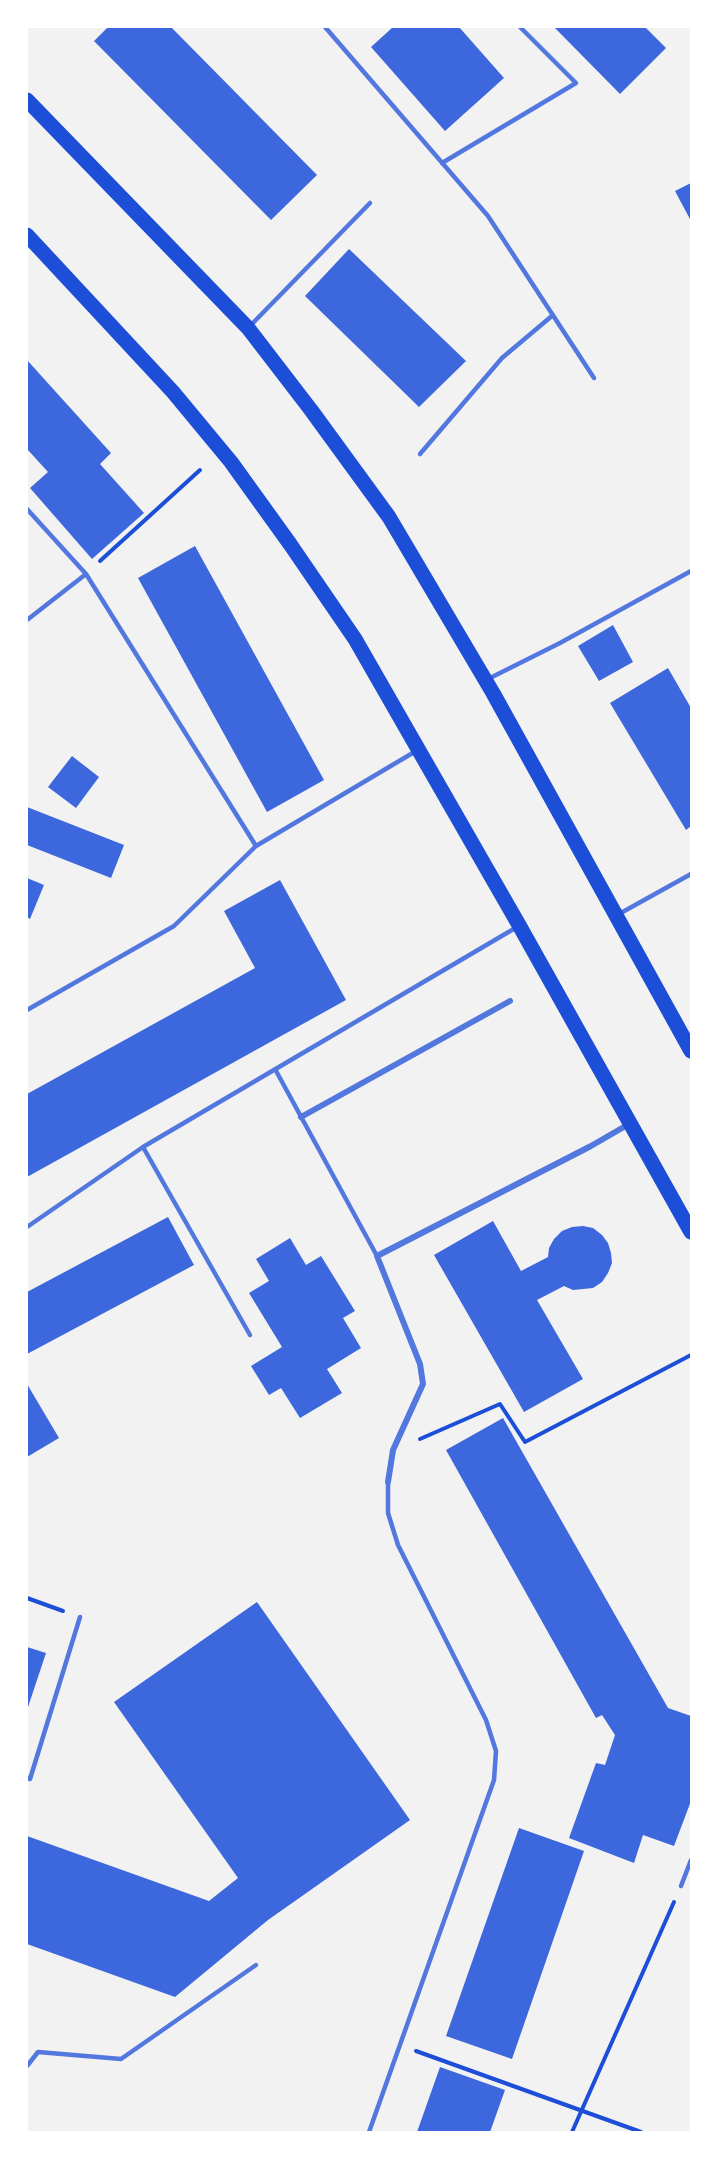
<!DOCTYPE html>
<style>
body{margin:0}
#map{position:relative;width:718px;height:2159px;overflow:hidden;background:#f2f2f2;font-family:"DejaVu Sans",sans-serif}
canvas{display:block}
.frame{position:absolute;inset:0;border:28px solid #fff;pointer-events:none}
</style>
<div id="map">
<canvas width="718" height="2159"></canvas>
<div class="frame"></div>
</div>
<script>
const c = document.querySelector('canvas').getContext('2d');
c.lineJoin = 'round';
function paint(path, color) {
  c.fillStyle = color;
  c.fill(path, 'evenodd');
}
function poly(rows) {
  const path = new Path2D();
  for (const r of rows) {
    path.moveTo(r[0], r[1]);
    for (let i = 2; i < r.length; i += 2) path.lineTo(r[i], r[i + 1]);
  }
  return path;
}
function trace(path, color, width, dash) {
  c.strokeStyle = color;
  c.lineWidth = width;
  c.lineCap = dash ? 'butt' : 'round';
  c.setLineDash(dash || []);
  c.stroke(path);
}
const building = poly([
 [108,27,171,27,317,175,271,220,94,41],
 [393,27,459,27,504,78,445,131,371,47],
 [554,27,645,27,666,48,620,94],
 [691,183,691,221,675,191],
 [349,249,466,361,419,407,305,296],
 [27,360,111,453,100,464,144,513,92,559,30,488,48,472,27,449],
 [195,546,324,780,267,812,138,578],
 [613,625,633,662,599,681,578,646],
 [668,668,691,708,691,826,686,830,610,703],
 [72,756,99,777,76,808,48,787],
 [27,807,124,845,111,878,27,845],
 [27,878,44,885,30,919,27,917],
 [280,880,346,1000,27,1177,27,1094,255,968,224,911],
 [168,1217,194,1265,27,1354,27,1292],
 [493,1221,521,1271,548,1257,549,1248,554,1239,562,1231,572,1227,583,1226,593,1228,602,1235,608,1243,611,1253,612,1263,608,1273,602,1282,593,1288,573,1290,564,1286,537,1300,583,1379,524,1412,434,1255],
 [290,1238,306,1265,321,1256,355,1311,343,1318,361,1348,327,1369,342,1393,300,1418,281,1388,269,1395,251,1366,282,1347,249,1293,269,1281,256,1259],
 [27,1384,59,1438,27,1457],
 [503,1418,668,1708,691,1716,691,1801,674,1846,643,1835,634,1863,569,1838,596,1763,605,1765,615,1735,602,1715,596,1718,446,1450],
 [257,1602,410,1820,268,1920,175,1997,27,1944,27,1836,209,1901,238,1878,114,1702],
 [27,1647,46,1653,27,1710],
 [519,1828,584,1851,512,2059,446,2036],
 [440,2067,505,2090,490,2132,417,2132]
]);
const path = poly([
 [100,561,200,470],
 [420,1439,500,1404,525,1442,691,1355],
 [27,1598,63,1611],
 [416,2051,641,2132],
 [572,2132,674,1902]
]);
const service = poly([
 [325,27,488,216,594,378],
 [442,163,576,83,520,27],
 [250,326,370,203],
 [420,454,502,358,553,315],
 [27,509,86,574,256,846],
 [27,620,86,574],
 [488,679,560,643,691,571],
 [619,914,691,874],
 [27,1010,174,926,256,846,416,751],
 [275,1069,377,1256],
 [27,1227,143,1147],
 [250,1335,143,1147,517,927],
 [27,1778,30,1779,80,1617],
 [681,1886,691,1860],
 [27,2066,38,2052,121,2059,256,1965],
 [369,2132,494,1780,496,1751,486,1720,398,1545,388,1513,388,1482]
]);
const minor = poly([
 [301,1117,510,1001],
 [388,1482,393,1450,423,1384,420,1364,377,1256,591,1146,629,1124]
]);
const primary = poly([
 [27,100,248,328,311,410,389,517,493,693,691,1051],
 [27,235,173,392,231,462,290,544,355,639,519,925,691,1232]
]);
paint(building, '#3d67dc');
trace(path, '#1d4ed8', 4);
trace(service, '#5277de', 4.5);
trace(minor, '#5277de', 6);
trace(primary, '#1d4ed8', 15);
</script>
